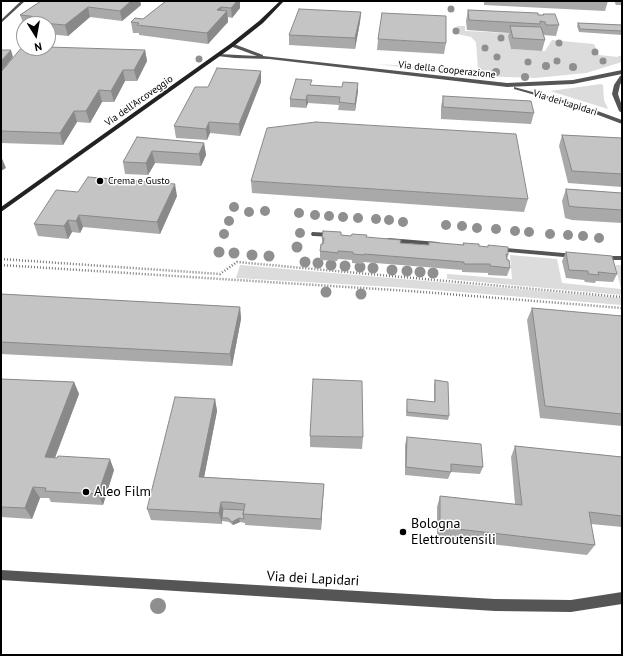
<!DOCTYPE html>
<style>
body{margin:0}
#map{position:relative;width:623px;height:656px;overflow:hidden;background:#fff;font-family:"PT Sans",sans-serif}
canvas{display:block}
.frame{position:absolute;inset:0;border:2px solid #000;pointer-events:none}
.north{position:absolute;left:16px;top:16px;width:40px;height:40px;box-sizing:border-box;background:#fff;border:1px solid #999;border-radius:50%;rotate:169deg;font-size:11px;font-weight:700;line-height:16px;text-align:center;color:#000}
.north::after{content:'';display:block;margin:auto;width:14px;height:18px;background:#000;clip-path:polygon(50% 0,100% 100%,50% 72%,0 100%)}
</style>
<div id="map">
<canvas width="623" height="656"></canvas>
<div class="frame"></div>
<div class="north">N</div>
</div>
<script>
const c = document.querySelector('canvas').getContext('2d');
c.lineJoin = 'round';
function paint(path, color) {
  c.fillStyle = color;
  c.fill(path, 'evenodd');
}
function poly(rows) {
  const path = new Path2D();
  for (const r of rows) {
    path.moveTo(r[0], r[1]);
    for (let i = 2; i < r.length; i += 2) path.lineTo(r[i], r[i + 1]);
  }
  return path;
}
function trace(path, color, width, dash) {
  c.strokeStyle = color;
  c.lineWidth = width;
  c.lineCap = dash ? 'butt' : 'round';
  c.setLineDash(dash || []);
  c.stroke(path);
}
function label(font, color, halo, rows, align = 'center') {
  c.font = font + ' "PT Sans",sans-serif';
  c.lineWidth = 3;
  c.setLineDash([]);
  c.textBaseline = 'middle';
  c.strokeStyle = halo;
  c.fillStyle = color;
  for (const [text, x, y, turn = 0] of rows) {
    c.save();
    c.translate(x, y);
    c.rotate((+turn || 0) * Math.PI / 180);
    c.textAlign = isNaN(turn) ? turn : align;
    if (halo) c.strokeText(text, 0, 0);
    c.fillText(text, 0, 0);
    c.restore();
  }
}
const green = poly([
 [457,26,465,26,465,31,508,33,511,49,545,51,552,40,594,44,599,55,618,57,618,56,622,56,622,62,586,73,535,78,479,76,376,64,478,70,476,42,471,37,457,34],
 [601,84,603,85,604,100,608,109,550,91],
 [510,255,557,259,562,283,621,289,615,265,622,265,622,295,447,279,447,274,512,279],
 [240,265,622,298,622,305,410,288,236,278]
]);
const path = poly([
 [1,259,220,274,237,262,622,297],
 [1,265,410,291,622,308]
]);
const lane = poly([
 [312,232,332,233,335,235,332,237,314,236,312,236,311,234,312,232],
 [388,238,438,242,442,244,438,246,390,242,388,242,386,240,388,238],
 [494,247,575,254,579,256,575,258,497,251,493,249,494,247],
 [600,256,622,256,622,260,603,260,599,258,600,256]
]);
const street = poly([
 [21,1,25,1,1,23,1,20,21,1],
 [230,44,234,44,263,55,263,56,507,83,573,80,622,70,622,74,573,84,507,87,269,59,235,58,217,56,217,54,219,54,257,56,230,46,230,44],
 [622,75,622,81,620,85,618,94,622,106,622,113,619,111,612,94,614,85,620,76,622,75],
 [514,87,581,105,622,120,622,124,577,107,514,89,514,87],
 [1,570,495,599,571,600,622,592,622,604,571,612,495,611,1,580,1,570]
]);
const secondary = poly([
 [280,1,284,1,263,23,234,46,1,212,1,207,230,44,259,21,280,1]
]);
const trees = [
 [451,9,3.5],
 [456,31,3.5],
 [501,38,3.5],
 [559,43,3.5],
 [485,48,3.5],
 [595,52,3.5],
 [497,57,3.5],
 [199,59,3.5],
 [557,61,3.5],
 [603,61,3.5],
 [528,62,3.5],
 [546,66,4],
 [573,67,4],
 [496,72,4],
 [525,77,4],
 [234,207,5],
 [265,211,5],
 [249,212,5],
 [299,213,5],
 [315,215,5],
 [329,216,5],
 [343,217,5],
 [358,218,5],
 [376,219,5],
 [389,220,5],
 [229,221,5],
 [403,222,5],
 [446,225,5],
 [462,226,5],
 [477,228,5],
 [496,229,5],
 [515,231,5],
 [529,232,5],
 [300,233,5],
 [224,234,5],
 [550,234,5],
 [568,235,5],
 [583,236,5],
 [599,238,5],
 [297,247,5.5],
 [219,252,5.5],
 [234,253,5.5],
 [252,255,5.5],
 [269,256,5.5],
 [305,262,5.5],
 [318,263,5.5],
 [331,265,5.5],
 [345,266,5.5],
 [360,267,5.5],
 [373,268,5.5],
 [392,270,5.5],
 [407,271,5.5],
 [420,272,5.5],
 [433,273,5.5],
 [326,292,5.5],
 [361,294,5.5],
 [158,606,8]
];
const wall = poly([
 [41,1,140,1,141,5,122,21,90,17,68,36,48,34,48,24,24,24,24,25,20,15],
 [166,1,240,8,232,18,228,17,228,22,208,44,139,35,139,33,133,33,131,22,143,19],
 [484,1,608,1,605,11,484,5],
 [614,1,622,1,622,5,616,5],
 [468,10,543,15,543,14,559,25,556,36,543,35,545,40,542,51,511,49,508,36,509,33,467,30,466,21],
 [361,12,360,22,355,49,289,45,289,35],
 [578,23,622,25,622,35,579,32,577,26],
 [378,39,446,43,444,54,377,50],
 [145,50,147,61,137,81,125,81,114,102,102,102,90,123,77,122,63,145,1,143,1,72],
 [261,71,261,82,240,136,210,133,207,140,176,138,174,126,208,87],
 [312,85,358,91,355,111,338,110,339,105,308,103,306,108,290,107,290,99],
 [443,96,534,113,531,124,441,119,441,107],
 [562,135,622,138,622,187,568,183,559,146],
 [137,137,204,143,206,155,201,166,155,163,148,175,125,174,123,162],
 [251,181,528,199,524,212,252,193],
 [566,189,622,193,622,223,572,220,565,218,562,201],
 [78,192,177,196,160,234,83,227,80,233,72,232,68,239,38,236,34,224],
 [341,235,367,237,400,243,428,245,429,242,463,245,463,243,479,246,488,247,488,245,508,255,507,260,510,268,507,276,488,275,488,273,462,272,462,270,363,262,363,264,352,263,352,260,338,259,337,261,320,260,320,251,322,244,322,238],
 [566,252,617,274,613,282,596,281,595,283,585,282,584,280,566,278,562,261],
 [1,294,240,307,241,319,232,366,1,354],
 [532,308,622,316,622,426,540,418,527,320],
 [1,379,74,382,79,394,55,458,114,470,103,505,51,502,49,498,40,498,32,519,1,517],
 [435,380,449,416,448,420,406,416,407,399,434,402,434,385],
 [215,399,217,411,204,477,324,484,321,530,245,525,245,523,240,522,233,525,229,522,222,521,222,524,151,520,147,509],
 [310,436,363,437,362,449,310,447],
 [407,437,483,467,480,474,451,472,448,479,405,475,405,445],
 [515,446,622,457,622,527,591,524,595,545,587,555,437,538,437,507,440,496,515,504,511,457]
]);
const shadedWall = poly([
 [131,1,140,1,141,5,122,21,120,11],
 [237,1,240,1,240,8,232,18,231,8],
 [88,7,90,17,68,36,65,25],
 [221,7,222,17,217,10],
 [227,11,228,22,208,44,207,33],
 [361,12,360,22,355,49,355,38],
 [11,50,13,57,1,72,1,61],
 [145,50,147,61,137,81,134,70],
 [123,70,125,81,114,102,111,91],
 [261,71,261,82,240,136,239,124],
 [358,83,358,91,355,111,355,104],
 [99,90,102,102,90,123,86,111],
 [307,95,308,103,306,108,306,100],
 [74,111,77,122,63,145,60,133],
 [209,122,210,133,207,140,206,129],
 [204,143,206,155,201,166,199,154],
 [152,151,155,163,148,175,146,163],
 [1,156,6,168,1,171],
 [175,184,177,196,160,234,157,222],
 [79,215,83,227,80,233,76,221],
 [68,220,72,232,68,239,64,226],
 [240,307,241,319,232,366,230,354],
 [74,382,79,394,51,468,45,457],
 [215,399,217,411,202,488,199,477],
 [110,459,114,470,103,505,98,494],
 [324,484,323,495,321,530,321,519],
 [33,487,40,498,32,519,25,508],
 [221,502,224,513,222,518,222,524,219,513],
 [239,518,240,522,233,525,232,522]
]);
const building = poly([
 [41,1,131,1,120,11,88,7,65,25,32,22,38,17,20,15,41,1],
 [166,1,237,1,231,8,221,7,217,10,227,11,207,33,137,25,139,23,131,22,135,18,143,19,166,1],
 [299,9,361,12,355,38,289,35,299,9],
 [468,10,538,13,538,15,544,15,543,14,555,14,559,25,546,25,545,22,540,21,540,24,469,20,468,10],
 [382,13,446,16,446,43,378,39,382,13],
 [578,23,622,25,622,31,580,29,578,23],
 [510,26,541,27,545,40,513,38,510,26],
 [23,46,24,46,24,48,48,48,48,47,145,50,134,70,123,70,111,91,99,90,86,111,74,111,60,133,1,131,1,72,23,46],
 [1,50,11,50,1,61,1,50],
 [217,68,261,71,239,124,209,122,206,129,174,126,195,87,208,87,217,68],
 [296,79,312,80,310,85,342,87,343,82,358,83,355,104,339,102,340,97,307,95,306,100,290,99,296,79],
 [443,96,531,101,534,113,443,107,443,96],
 [316,122,516,134,528,199,251,181,267,128,316,122],
 [562,135,622,138,622,174,572,171,562,135],
 [137,137,204,143,199,154,152,151,146,163,123,162,137,137],
 [88,177,175,184,157,222,79,215,76,221,68,220,64,226,34,224,56,190,78,192,88,177],
 [566,189,622,193,622,210,576,207,569,206,566,189],
 [323,231,341,232,341,235,351,236,352,234,367,235,366,237,401,240,400,243,429,245,429,242,464,245,463,243,479,244,479,246,488,247,488,245,508,247,508,255,506,254,507,260,509,260,510,268,490,266,490,264,464,264,464,262,364,254,364,255,353,254,353,252,338,251,338,253,320,251,321,244,323,244,324,238,322,238,323,231],
 [566,252,612,256,617,274,598,272,599,275,588,274,588,271,569,270,566,252],
 [1,294,240,307,230,354,1,342,1,294],
 [532,308,622,316,622,414,545,406,532,308],
 [1,379,74,382,45,457,57,458,58,456,110,459,98,494,45,491,46,488,33,487,25,508,1,507,1,379],
 [313,379,362,381,363,437,310,436,313,379],
 [435,380,448,382,449,416,407,412,407,399,435,402,435,380],
 [175,397,215,399,199,477,324,484,321,519,243,514,245,504,228,502,221,502,219,513,147,509,175,397],
 [407,437,481,444,483,467,451,464,451,472,406,467,407,437],
 [515,446,622,457,622,516,589,512,595,545,440,527,440,496,522,505,515,446],
 [223,509,244,510,243,514,244,519,239,518,232,522,228,518,222,518,223,509]
]);
const markers = [
 [100,181,4,"#000"],
 [86,492,4,"#000"],
 [403,532,4,"#000"]
];
const farStreetnames = [
 ["Via della Cooperazione",447,70,6],
 ["Via dell'Arcoveggio",139,101,-35],
 ["Via dei Lapidari",565,103,17]
];
const farPoinames = [
 ["Crema e Gusto",108,181]
];
const nearPoinames = [
 ["Aleo Film",94,492],
 ["Bologna",411,524],
 ["Elettroutensili",411,540]
];
const nearStreetnames = [
 ["Via dei Lapidari",313,579,3]
];
paint(green, '#dcdcdc');
trace(path, '#777', 2.5, [1, 2]);
paint(lane, '#555');
paint(street, '#555');
paint(secondary, '#222');
c.fillStyle = '#8f8f8f';
for (const [x, y, r] of trees) {
  c.beginPath();
  c.arc(x, y, r, 0, 2 * Math.PI);
  c.fill();
}
paint(wall, '#a9a9a9');
paint(shadedWall, '#898989');
paint(building, '#c4c4c4');
trace(building, '#898989', 1);
for (const [x, y, r, color] of markers) {
  const dot = new Path2D();
  dot.arc(x, y, r, 0, 2 * Math.PI);
  c.fillStyle = color;
  c.fill(dot);
  trace(dot, '#fff', 1.5);
}
label('10px', '#000', '#fff', farStreetnames);
label('10px', '#000', '#fff', farPoinames, 'left');
label('14px', '#000', '#fff', nearPoinames, 'left');
label('14px', '#000', '#fff', nearStreetnames);
</script>
